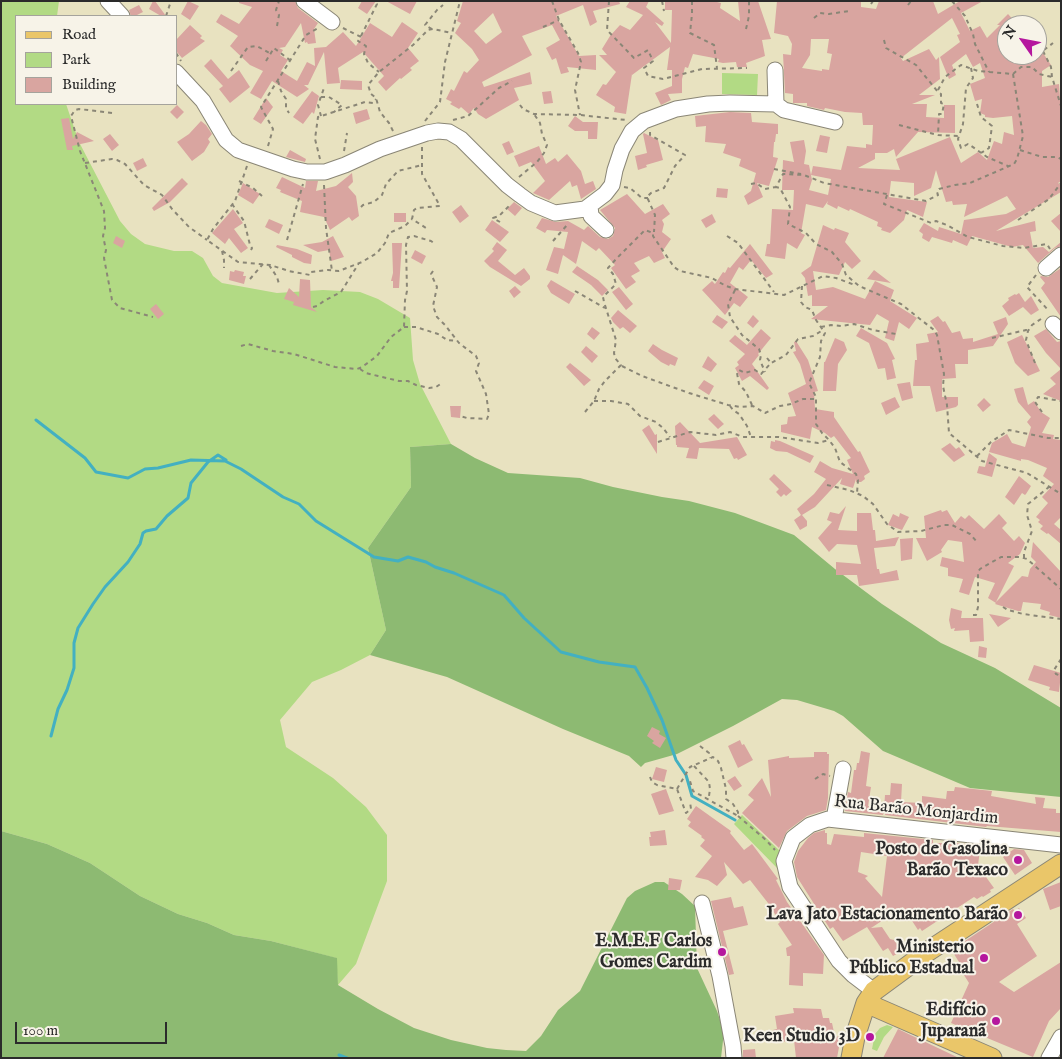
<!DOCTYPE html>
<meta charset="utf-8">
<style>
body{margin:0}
#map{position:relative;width:1062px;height:1059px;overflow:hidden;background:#e8e2c0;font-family:"IM FELL English",serif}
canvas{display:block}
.frame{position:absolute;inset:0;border:2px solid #2b2b2b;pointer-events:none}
.legend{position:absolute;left:15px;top:15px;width:162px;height:90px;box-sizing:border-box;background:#f7f3e8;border:1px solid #a5a39c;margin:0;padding:6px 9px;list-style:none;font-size:15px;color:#2b2b2b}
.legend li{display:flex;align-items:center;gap:10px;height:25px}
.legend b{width:25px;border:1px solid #a5a39c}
.north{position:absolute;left:997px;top:15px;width:50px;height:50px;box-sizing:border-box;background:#f7f3e8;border:1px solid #a5a39c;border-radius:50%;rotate:303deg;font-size:14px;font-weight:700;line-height:20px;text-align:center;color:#2b2b2b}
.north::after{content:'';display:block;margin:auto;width:18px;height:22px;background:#b5179e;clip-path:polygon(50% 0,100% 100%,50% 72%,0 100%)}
.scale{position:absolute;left:15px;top:1022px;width:152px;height:22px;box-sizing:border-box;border:2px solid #2b2b2b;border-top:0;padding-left:6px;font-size:15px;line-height:18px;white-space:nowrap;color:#2b2b2b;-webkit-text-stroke:4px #f7f3e8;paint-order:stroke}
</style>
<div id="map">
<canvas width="1062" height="1059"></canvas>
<div class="frame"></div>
<ul class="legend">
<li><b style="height:6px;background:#eac669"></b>Road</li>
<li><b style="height:14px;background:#b2da84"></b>Park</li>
<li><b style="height:14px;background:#d9a5a0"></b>Building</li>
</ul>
<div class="north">N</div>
<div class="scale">100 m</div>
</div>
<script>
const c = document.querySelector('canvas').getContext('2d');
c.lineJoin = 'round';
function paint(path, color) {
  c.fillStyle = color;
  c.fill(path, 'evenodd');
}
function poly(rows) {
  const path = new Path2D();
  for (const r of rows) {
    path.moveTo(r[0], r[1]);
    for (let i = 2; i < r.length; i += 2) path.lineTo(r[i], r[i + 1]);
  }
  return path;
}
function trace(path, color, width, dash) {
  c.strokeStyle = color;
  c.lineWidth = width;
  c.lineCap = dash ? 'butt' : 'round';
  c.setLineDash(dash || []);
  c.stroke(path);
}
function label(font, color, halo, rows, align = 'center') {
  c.font = font + ' "IM FELL English",serif';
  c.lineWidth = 4;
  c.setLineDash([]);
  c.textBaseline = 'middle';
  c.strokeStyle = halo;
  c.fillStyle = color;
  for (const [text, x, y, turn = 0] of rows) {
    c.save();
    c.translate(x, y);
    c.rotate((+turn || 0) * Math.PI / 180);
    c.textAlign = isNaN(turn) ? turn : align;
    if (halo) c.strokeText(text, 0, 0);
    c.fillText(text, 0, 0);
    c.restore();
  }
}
const green = poly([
 [1,1,59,1,57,16,16,16,16,104,66,104,79,142,120,221,131,234,145,244,174,251,192,251,203,258,213,276,222,283,277,293,323,290,360,292,378,299,410,318,413,360,420,384,451,444,410,447,411,487,368,548,386,630,370,655,341,670,312,682,280,720,286,747,333,778,366,807,387,835,387,881,356,964,338,985,336,958,271,941,234,935,207,923,178,914,140,896,90,863,47,844,1,831],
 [722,73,758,74,757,95,722,94],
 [742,815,781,852,778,869,734,824],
 [887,1025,893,1027,884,1037,877,1051,872,1049,875,1034,880,1028]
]);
const forest = poly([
 [451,444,475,458,508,473,580,478,613,487,662,497,689,501,735,513,794,535,835,569,882,604,941,643,995,668,1061,708,1061,797,970,788,883,751,843,716,834,711,797,700,782,699,733,726,677,754,645,763,641,767,629,756,563,729,447,677,370,655,386,630,368,548,411,487,410,447],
 [1,831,47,844,90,863,140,896,178,914,207,923,234,935,271,941,337,958,338,985,378,1009,414,1028,451,1040,487,1048,506,1050,526,1051,541,1036,558,1010,580,991,627,898,635,891,655,882,664,882,682,894,695,906,697,968,717,1011,724,1032,721,1058,1,1058]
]);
const stream = poly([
 [36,420,85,458,96,472,128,478,145,469,158,468,191,460,225,461,241,469,283,497,299,504,316,521,374,557,398,561,408,557,426,562,435,567,454,573,504,595,524,618,561,652,599,662,635,667,647,688,662,720,676,760,686,775,692,796,735,820],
 [51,736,58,709,67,690,74,668,74,643,78,628,93,604,105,587,128,562,140,544,143,533,146,531,156,529,167,516,188,498,191,483,208,462,218,455,226,460],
 [339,1055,347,1058]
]);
const building = poly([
 [153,1,155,1,166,16,161,16,149,9],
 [188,1,199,6,190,20,181,14],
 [239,1,295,1,298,8,318,23,314,29,316,43,308,44,307,42,305,43,301,23,285,47,279,48,283,50,280,55,288,60,281,71,297,81,307,62,315,66,314,48,326,47,343,32,356,46,370,23,392,37,402,22,418,33,408,48,419,61,410,68,412,70,401,79,400,78,386,91,378,82,384,76,363,52,338,68,340,83,327,84,324,52,308,85,304,85,309,89,297,97,272,81,261,99,250,93,263,71,250,65,230,46,238,36,216,22,221,14,239,24,252,7,239,3],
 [362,1,376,1,367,14,358,8],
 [386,1,417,1,410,14],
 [463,1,619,1,620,4,593,11,597,22,590,26,583,5,556,16,579,56,596,55,596,70,567,67,569,72,561,74,556,58,552,60,546,48,560,40,552,25,522,36,532,55,482,82,484,87,530,72,532,84,514,88,519,100,486,119,478,114,474,108,469,114,461,107,459,109,450,104,452,102,446,99,451,89,454,91,464,71,467,73,479,60,472,49,455,33,461,23,457,21],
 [493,13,502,32,486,44,474,31],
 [630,1,649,1,646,7,664,23,662,26,655,22,671,43,672,10,665,10,665,1,713,1,721,3,720,8,740,21,738,1,758,1,771,39,762,40,765,56,746,63,747,67,737,67,736,62,723,63,718,62,719,59,693,54,688,68,685,67,682,79,682,93,668,94,671,100,661,105,655,93,672,86,672,70,667,70,670,47,632,75,632,74,626,114,614,112,615,107,596,95,603,84,606,85,616,72,599,55,607,55,602,49,610,36,620,25,630,30,643,15,626,7],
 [777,1,861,1,861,7,876,9,879,1,933,1,938,14,960,1,983,1,961,13,970,31,980,26,987,38,1000,25,997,25,1008,14,1018,25,1007,25,1007,35,999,42,1003,50,1007,55,1037,55,1037,44,1051,65,1042,71,1042,87,1059,84,1061,111,1061,181,1058,183,1061,185,1061,192,996,231,1035,221,1036,231,1030,232,1033,248,1043,247,1049,252,1061,242,1061,246,1055,248,1038,263,1023,245,1012,247,972,236,967,246,953,240,952,243,932,237,929,242,922,238,923,234,919,231,924,223,938,231,939,227,961,234,964,220,1006,214,1016,209,1007,196,964,217,967,204,953,205,952,201,946,202,936,170,931,188,914,196,914,183,891,181,889,197,927,202,923,217,907,210,904,220,890,233,881,230,882,228,877,226,878,222,850,209,849,211,838,206,837,209,827,204,828,201,823,208,806,204,801,233,805,235,797,249,787,243,785,259,765,256,767,244,770,244,772,209,793,210,794,190,782,190,783,160,794,162,790,142,804,140,806,151,804,164,809,165,812,180,809,190,828,195,831,179,811,175,813,166,841,170,847,146,866,148,866,144,872,145,873,125,863,125,862,113,845,112,825,108,824,110,807,106,807,103,793,103,793,94,785,93,783,54,791,55,792,44,788,36,774,33],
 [952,18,960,34,957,35,960,42,940,57,949,79,956,75,952,65,966,54,973,67,980,63,985,78,970,84,975,101,982,99,980,113,985,115,985,117,993,118,1012,116,1014,135,1004,132,1002,144,994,141,987,160,978,152,961,163,950,137,896,159,900,170,858,168,875,159,875,153,887,153,894,149,896,157,918,132,955,133,955,105,944,105,944,118,926,117,927,104,912,104,935,95,919,95,940,79,939,57,936,60,929,49,903,61,901,58],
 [811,39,829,39,827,53,832,54,829,70,822,69,822,71,802,68,810,55],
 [139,5,143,12,135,16,131,16,129,10],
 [190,25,202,36,200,38,205,41,182,58,176,51,176,40],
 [211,59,228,79,239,70,250,87,230,103,219,89,223,86,204,66],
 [341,80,362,81,362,90,340,89],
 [312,91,319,96,314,114,312,112,303,124,293,117],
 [551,91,553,103,544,104,542,92],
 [266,98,273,107,261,124,253,119],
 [177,105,184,112,177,119,170,112],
 [367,109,370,119,356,124,353,113],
 [730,112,751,113,752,122,778,124,778,134,776,134,775,142,774,142,773,157,778,158,769,186,757,183,763,197,748,205,744,196,751,191,756,173,739,166,741,159,723,153,726,144,705,142,706,126,696,127,695,116],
 [575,116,583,122,598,122,597,139,588,139,588,131,575,131,568,126],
 [69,118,73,139,77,132,94,141,72,146,73,150,67,150,61,119],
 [201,121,206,125,212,134,208,139,210,142,204,152,192,161,177,142,189,134],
 [644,133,658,140,663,160,646,165,647,167,638,170,635,156,647,153,643,134],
 [110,134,119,145,112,151,103,139],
 [820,135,830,137,827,153,816,151],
 [509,141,514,152,507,155,502,144],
 [539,146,546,164,555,158,558,162,567,154,581,171,585,184,593,181,596,189,581,199,577,185,572,187,570,181,549,200,533,193,545,181,531,162,519,167,514,156],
 [290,150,306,159,305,162,286,157],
 [143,158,147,166,137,171,133,163],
 [352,173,353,182,348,187,356,196,359,216,352,221,349,217,330,230,324,217,300,212,302,201,280,192,281,190,276,188,282,177,305,188,306,181,318,181,316,191,336,186],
 [182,178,188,184,170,202,154,211,152,208],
 [243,183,260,194,253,204,238,195],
 [717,188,728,189,727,198,716,197],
 [627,194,645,214,663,204,670,214,662,220,664,224,662,232,671,239,662,252,665,258,654,263,649,256,634,263,640,271,631,276,636,282,626,289,611,268,615,265,599,248,596,251,582,241,576,264,563,255,558,274,546,270,554,247,564,249,568,232,547,230,545,233,536,228,542,218,556,222,568,221,584,230,588,226,600,237,608,239,613,236,615,228,600,210],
 [514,202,522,208,515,216,507,209],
 [461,205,469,216,460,223,452,212],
 [233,209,243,223,234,229,248,248,241,253,229,238,225,244,212,233],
 [394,213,406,213,406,222,394,222],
 [1061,213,1061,232,1051,221],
 [712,214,716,222,706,228,701,220],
 [269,219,283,225,279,234,265,227],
 [492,220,509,232,500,242,485,230],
 [823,225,834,230,835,228,849,233,845,242,861,261,852,269,845,262,839,275,813,271,816,290,833,287,865,299,875,281,894,290,890,301,917,318,909,329,899,322,894,341,885,338,889,321,877,314,870,325,811,319,828,306,812,306,812,295,808,296,805,278,801,273,811,266],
 [116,236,125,241,122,248,113,243],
 [333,236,344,257,331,261,329,250,318,252,303,245,322,242],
 [497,242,507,250,498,261,515,275,524,268,530,276,530,279,521,286,490,267,484,261,494,251,492,249],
 [392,243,402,243,399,288,393,288,393,281,391,281,393,273],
 [750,244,773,274,766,278,751,260,743,270,739,267,730,283,748,297,740,307,734,303,725,315,702,290,712,281,715,284,723,272,725,273,728,267,730,268],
 [277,245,297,249,312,255,311,264,304,263,292,257,292,255,276,247],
 [415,250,426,256,422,264,411,258],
 [577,266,598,280,608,290,602,296,591,285,572,272],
 [1061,268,1061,317,1041,288,1045,283,1040,277,1041,276,1048,277],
 [235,270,244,272,243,276,246,276,244,284,229,280,230,271,234,272],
 [874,270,891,283,867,279],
 [300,279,310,280,311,307,317,312,293,305,294,302,284,299,289,288,299,297],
 [551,280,575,294,569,304,551,293,547,286],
 [515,286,521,292,514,298,509,291],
 [619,287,633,304,626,310,612,292],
 [1019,293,1025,302,1031,296,1039,310,1031,315,1023,307,1009,316,1002,306,1009,300,1008,298,1015,294,1016,295],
 [156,304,164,314,158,319,150,309],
 [618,310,637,326,630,333,623,327,620,329,613,322,611,318],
 [717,315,728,322,722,329,712,322],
 [753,315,759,321,753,328,747,323],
 [938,316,943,322,945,321,952,333,960,331,963,339,973,338,973,342,998,334,993,322,1006,317,1008,324,993,346,968,350,968,364,955,364,956,378,942,379,942,397,958,397,958,405,956,407,936,412,930,386,913,386,915,360,917,360,916,344,929,342,927,334,938,332,930,321],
 [592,327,600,333,594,340,587,334],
 [861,328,887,343,895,359,892,360,896,378,887,380,885,368,878,369,869,343,856,336],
 [761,329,771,338,758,354,759,355,752,364,769,388,767,390,750,376,742,381,735,368,739,365,737,362,745,354,729,341,735,335,747,345],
 [1046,329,1057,342,1061,341,1061,369,1046,353,1034,336],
 [1022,335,1040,371,1028,376,1015,363,1007,342],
 [835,338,844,342,847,350,838,364,836,391,823,391,824,362,825,362],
 [796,341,808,360,818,391,814,392,815,409,834,412,834,417,858,452,860,451,870,472,864,476,865,479,861,482,856,482,856,479,853,488,840,484,842,478,815,507,802,515,807,521,807,526,800,530,794,520,801,515,797,509,814,494,826,479,814,472,820,461,832,468,853,474,847,460,851,458,834,436,831,438,825,433,812,427,810,439,781,432,781,425,787,424,788,417,796,416,788,393,806,384,800,364,793,352,796,351,794,342],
 [653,344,662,350,678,358,675,366,670,364,669,366,661,362,648,351],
 [586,346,598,356,592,363,581,352],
 [708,356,717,364,711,372,702,367],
 [570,363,591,380,584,386,566,367],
 [1061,369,1061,401,1043,394,1056,384,1050,378],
 [704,380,714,386,709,395,698,388],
 [910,382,913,398,902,401,897,384],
 [1023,387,1028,405,1034,401,1041,412,1050,418,1042,433,1054,435,1053,439,1061,440,1061,517,1054,524,1061,530,1061,544,1048,533,1047,534,1040,529,1043,526,1038,522,1040,520,1036,517,1048,503,1042,497,1054,484,1043,476,1047,468,1028,460,1021,459,1021,461,989,452,992,443,1007,434,1012,443,1025,447,1031,427,1027,422,1031,417,1018,402,1014,389],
 [895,397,900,407,886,415,881,403],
 [984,398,991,405,983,412,977,405],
 [450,406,461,406,460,418,451,417],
 [714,414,724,424,718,429,708,419],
 [680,422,700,443,737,437,747,455,738,460,737,458,734,459,729,449,699,448,697,459,686,458,689,448,677,447,677,445,676,445,675,426],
 [649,425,655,435,657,434,657,454,642,430],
 [775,440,780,441,814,456,810,463,787,452,776,451,770,448,771,441,775,442],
 [950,443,956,449,959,447,965,455,954,462,941,449],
 [989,453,997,459,992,477,977,473,979,466,985,467],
 [774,474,792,491,786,496,784,494,781,497,776,492,779,489,769,479],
 [1019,476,1031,486,1026,494,1025,495,1022,493,1014,505,1005,497],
 [846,506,838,530,857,531,857,513,871,513,873,530,875,530,876,541,899,537,895,546,874,548,877,569,879,569,880,574,897,570,899,580,859,586,857,575,836,575,836,562,861,564,857,545,837,544,829,552,818,538,832,522,827,520,830,512,839,514],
 [941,510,942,512,947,510,955,523,961,516,965,519,969,515,984,529,999,514,1007,523,1002,528,1014,541,1019,536,1025,543,1020,554,1008,563,1014,566,996,602,1022,576,1028,577,1030,569,1036,562,1031,557,1033,542,1061,572,1061,618,1049,615,1050,612,1040,609,1041,604,1023,602,1021,611,1018,611,995,604,996,603,988,598,995,583,975,577,969,595,959,592,963,579,948,576,948,568,940,566,942,557,964,562,962,542,948,540,941,550,942,552,927,561,916,538,926,538,924,516],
 [900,513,909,517,902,530,888,525,893,514,899,517],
 [913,538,912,559,901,561,900,539],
 [951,608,962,611,961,618,983,618,984,641,970,642,969,630,954,631,955,628,951,629,949,620],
 [989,614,1011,618,998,627],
 [979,646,987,648,986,658,978,657],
 [1034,665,1061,673,1059,692,1049,690,1050,687,1028,680],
 [652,727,660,731,659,734,666,738,660,748,652,743,654,741,647,736],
 [740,740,742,745,744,744,753,760,738,768,728,746],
 [861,751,870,753,866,786,871,787,868,806,884,811,883,815,845,811,848,792,851,793,854,770,856,770,857,763,859,763],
 [814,752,827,752,827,754,829,754,828,798,826,810,807,816,787,831,779,848,742,813,754,800,748,795,762,778,771,797,768,760,789,756,789,758,814,757],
 [656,767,667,770,664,782,652,779],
 [735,776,742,786,734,791,727,781],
 [891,783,902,784,901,802,922,803,922,796,946,799,947,791,954,791,955,787,992,791,991,796,1036,804,1035,797,1045,798,1043,808,1056,809,1056,813,1061,813,1061,832,987,826,986,827,885,815,886,810,884,810,885,795,890,795],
 [666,789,674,811,659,815,651,794],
 [696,806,731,831,730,833,744,850,752,844,758,852,778,879,776,880,787,902,824,955,823,974,803,973,803,986,789,985,790,956,787,956,786,948,792,945,778,924,780,922,768,903,750,880,743,884,724,862,727,875,717,886,708,880,695,877,712,856,700,846,705,840,701,837,702,836,688,826,691,822,687,819],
 [665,830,667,845,650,846,649,837,651,837,650,832],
 [825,830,825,833,827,833,827,844,831,845,834,834,864,837,864,833,933,840,933,843,948,843,948,842,975,845,973,848,980,848,978,866,994,888,990,890,991,892,983,897,982,896,977,899,974,897,922,931,920,928,918,930,903,907,871,928,882,927,890,939,894,940,902,951,893,956,888,948,883,951,867,927,843,941,833,927,830,929,797,877,794,862,798,851,808,838,814,833],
 [861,852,887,856,882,897,865,878,868,876,858,872],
 [1014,849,1024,850,1032,863,1015,875,1003,857],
 [669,878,682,880,680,890,668,890],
 [1061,882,1061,906,1050,910,1043,889],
 [731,897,734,908,743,906,748,925,723,931,734,974,729,975,711,901],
 [1019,908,1026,918,1017,924,1037,956,999,982,1014,992,1061,962,1061,1008,1049,1021,1033,1057,951,1023,969,983,957,964,959,962,954,954,964,947,962,943,1013,909,1015,911],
 [793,1008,821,1009,823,1018,829,1018,830,1023,832,1023,835,1037,841,1036,837,1058,796,1058,794,1040,775,1043,773,1030,777,1029,775,1016,794,1013],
 [898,1029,959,1058,883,1058],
 [755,1049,756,1058,743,1058,743,1050]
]);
const path = poly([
 [552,1,559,20,578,53,581,62,575,90,580,115],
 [609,1,607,30,634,58,648,50,653,61,644,68,648,76,663,79,702,69,747,68],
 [662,1,664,11],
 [692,1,692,14,690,33,714,45,717,68],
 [952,1,965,16,973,34,975,44,989,72],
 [871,4,873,1],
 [908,5,911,1],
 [166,16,171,1],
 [814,18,820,13,829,14,849,11],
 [277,26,279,15,276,10,279,1],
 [543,27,559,20],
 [343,28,361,37,358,41,366,46,364,54,368,63,379,72],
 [432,29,425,25,437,10,443,5],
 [746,29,749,16,749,1],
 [361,36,377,4,374,1],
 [884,40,886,48,916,65,938,92,941,94,941,103,944,104,942,114,939,114,938,135],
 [1044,50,1053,43],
 [1043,51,1051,67,1052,77,1061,106],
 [176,53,181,61],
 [266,61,274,48,291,61],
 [971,68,973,78,966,88,963,124,958,139,961,148,968,144,970,145,987,157,1008,166],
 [231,71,248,47,257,46,271,54],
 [1013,74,1023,136,1017,159,1014,164,970,183,955,185,939,189,937,192,938,195,926,201,824,183,804,175,783,174,776,187,780,188,790,207,788,224,806,233,816,244,832,252,842,264,846,275,859,286,901,304,934,330,937,335,944,374,943,386,947,405,949,433,982,461,1027,473,1061,494],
 [278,81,281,91,286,99,286,108,289,113],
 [938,90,945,77,961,65,978,71,1013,74,1021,67,1032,67,1039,74,1052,77],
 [321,97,329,97,342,105,334,112],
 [977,104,981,117,992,126,989,148,981,153],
 [520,105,523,109,534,114,580,115,626,120],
 [112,113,79,109,75,110,71,116,80,151,104,211,105,228,103,236,106,250,104,258,112,300,120,308,153,317],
 [321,116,318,105,324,88],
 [453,120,468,116,499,88,512,81],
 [425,121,440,102,445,62,460,1],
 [899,125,938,135,958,136],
 [393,131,389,123,380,112,376,98,371,94,368,85,379,72,413,45,428,30,433,29,452,33],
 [650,132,650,135,685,155,675,166,664,188,651,193,647,197,655,215,654,232],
 [268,146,273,129,261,107,306,35,318,28],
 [422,147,422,174,440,206,417,208,414,210,412,219,426,228],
 [1020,150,1042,157,1057,157,1061,159],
 [344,151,347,133],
 [320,159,315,139,318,117,365,102,373,103,376,99],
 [85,163,112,159,117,160,125,164,144,185,162,195,172,209,189,227,207,240],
 [247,166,235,201,213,229,207,240,238,262,270,265,289,271,310,275,311,272,328,270,339,271,362,262,377,253,385,243,389,233,405,226,412,219],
 [774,169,801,174],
 [519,177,537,162,544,153,547,145,542,134,540,123,534,114],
 [239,181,253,188,262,196],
 [751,184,756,183,765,189,776,187],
 [324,185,326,228,332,271],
 [624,187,630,188,642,198,648,198],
 [887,195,884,204,931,223,936,221,947,225,968,237,1003,246,1024,248,1047,244,1050,249],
 [232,204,244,221,250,245,252,248,251,250],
 [361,207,363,205,374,202,382,195,386,184,398,171,422,165],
 [1018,220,1049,199,1061,183],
 [500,222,493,218,499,216,511,204],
 [727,236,738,243,774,292],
 [287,240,303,184],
 [553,241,568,224],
 [222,251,224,260,224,268],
 [269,265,277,277,279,284],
 [433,271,431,274,437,287,433,306,437,317,445,325,459,343,476,356,479,363,476,371,486,394,489,414,487,419,467,418,460,416],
 [1036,275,1027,287,1049,311],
 [250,279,263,264],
 [802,286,801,302,805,307,812,310,816,320,825,333,821,341,820,357,809,383,816,397,816,424,822,433,829,440,835,448,840,462,856,474,858,480,857,493],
 [735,290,728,304,730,317,742,335,759,349,761,355,760,360,765,372],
 [575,291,605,308],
 [313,307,317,306,324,301,341,292,359,263],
 [404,327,416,327,438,334,447,340,457,341],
 [821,327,831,325,841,326,854,324,873,330,896,334],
 [992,338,1026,330,1028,331],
 [241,346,248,344,273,351,294,354,335,367,357,369,362,367,377,356,391,337,404,327,405,300,407,291,406,245,408,237,414,236,431,241,435,244],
 [767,358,771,363],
 [1035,363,1026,340,1028,331,1032,325,1041,319],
 [622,366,642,376,689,393,728,405,741,407,753,406,765,413,780,406,791,404,803,399,816,399],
 [360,369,366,373,378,376,399,381,408,381,416,385,429,388,436,387,442,383],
 [594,401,611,401,628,404,640,416,656,422,663,428,670,437],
 [752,405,746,392,739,384,737,373,739,370,745,373,755,370,761,374,771,363,786,355,798,339,813,336,823,330],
 [730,406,733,410,739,414,747,426,751,437],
 [585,412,594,401,599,389,605,381,621,365,615,358,614,353,616,340,604,302,603,297,616,284,613,274,608,268,617,258,645,230,653,233,653,236,674,267,680,271,712,278,726,286,735,289,784,295,823,276,836,278,855,285],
 [1042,412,1035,402,1038,397,1061,401],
 [658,442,690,432,716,435,730,432,743,437,779,437,818,443,829,440],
 [977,456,991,442,1009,430,1048,438,1061,438],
 [827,485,849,490,863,496,873,504,887,524,898,532,921,531,944,525,952,525,970,534,978,543],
 [1024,558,1024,552,1032,531,1027,515,1028,504,1049,487],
 [1003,607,1008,610,1023,614,1061,619],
 [973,615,976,615,978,607,978,572,980,569,1001,557,1020,557,1027,559,1061,589],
 [1061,659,1054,670,1056,674,1061,676],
 [700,746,709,753,710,758],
 [694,766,709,782,710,789,709,796,705,798],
 [650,777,652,782,657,785,677,789,686,813,691,809,690,802],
 [815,779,823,774,830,776],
 [677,789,690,767,713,757,718,761,721,768,726,789,726,799,733,804,738,812,738,816,693,791,690,781],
 [738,816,766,840,775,850]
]);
const minor = poly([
 [108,1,122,16],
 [304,1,332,22],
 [176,72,203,101,226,140,238,150,293,169,307,172,325,172,345,165,380,149,427,133,438,131,449,132,461,139,507,185,520,195,531,203,555,213,585,209,605,194,612,185,615,170,622,149,632,131,644,121,676,109,708,104,730,103,776,104,775,70],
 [776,104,784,110,835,122],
 [590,206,591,216,606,230],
 [1046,268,1061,255],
 [1053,324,1061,332],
 [834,819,843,769],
 [702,903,720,976,733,1046,734,1058],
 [874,991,853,975,839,961,790,887,784,861,793,838,810,825,828,819,1061,845],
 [1049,1058,1061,1037]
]);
const major = poly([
 [866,1003,992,1058],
 [851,1058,855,1037,866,1003,874,991,927,952,1061,864]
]);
const markers = [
 [1018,860,5,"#b5179e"],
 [1018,915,5,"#b5179e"],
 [722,952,5,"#b5179e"],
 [984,958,5,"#b5179e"],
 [996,1021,5,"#b5179e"],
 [870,1037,5,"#b5179e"]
];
const streetNames = [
 ["Rua Barão Monjardim",916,811,6]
];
const poiNames = [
 ["Posto de Gasolina",1008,850],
 ["Barão Texaco",1008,871],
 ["Lava Jato Estacionamento Barão",1008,915],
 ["E.M.E.F Carlos",712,942],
 ["Gomes Cardim",712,963],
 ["Ministerio",974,948],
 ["Público Estadual",974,969],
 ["Edifício",986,1011],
 ["Juparanã",986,1032],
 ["Keen Studio 3D",860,1037]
];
paint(green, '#b2da84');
paint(forest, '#8dba72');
trace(stream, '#43b0c1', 3);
paint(building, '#d9a5a0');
trace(minor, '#8a8676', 17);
trace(major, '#8a8676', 21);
trace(path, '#8a8676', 2, [4, 4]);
trace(minor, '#fff', 15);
trace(major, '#eac669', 19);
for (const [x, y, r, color] of markers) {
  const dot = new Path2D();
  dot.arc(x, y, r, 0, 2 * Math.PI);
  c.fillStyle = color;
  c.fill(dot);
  trace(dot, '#f7f3e8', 2);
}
label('18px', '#2b2b2b', '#f7f3e8', streetNames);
label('bold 18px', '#2b2b2b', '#f7f3e8', poiNames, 'right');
</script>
